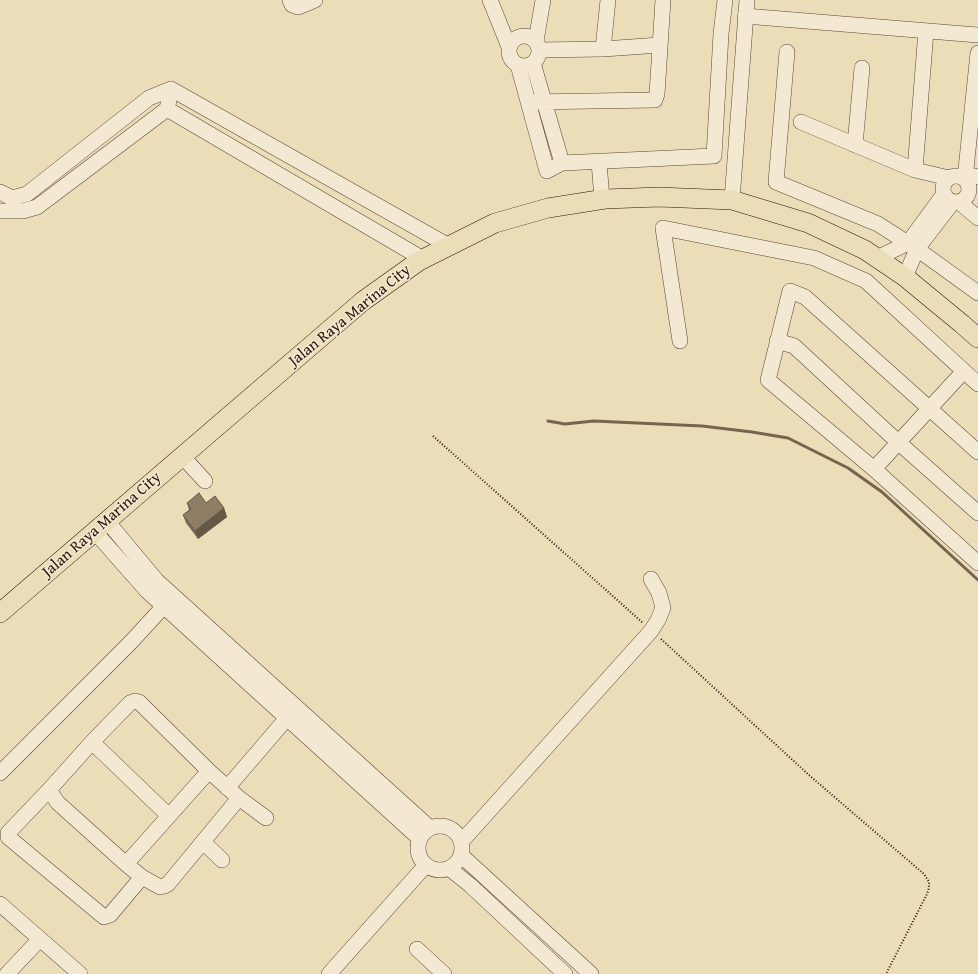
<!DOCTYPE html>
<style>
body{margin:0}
canvas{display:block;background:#ecddb9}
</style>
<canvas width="978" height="974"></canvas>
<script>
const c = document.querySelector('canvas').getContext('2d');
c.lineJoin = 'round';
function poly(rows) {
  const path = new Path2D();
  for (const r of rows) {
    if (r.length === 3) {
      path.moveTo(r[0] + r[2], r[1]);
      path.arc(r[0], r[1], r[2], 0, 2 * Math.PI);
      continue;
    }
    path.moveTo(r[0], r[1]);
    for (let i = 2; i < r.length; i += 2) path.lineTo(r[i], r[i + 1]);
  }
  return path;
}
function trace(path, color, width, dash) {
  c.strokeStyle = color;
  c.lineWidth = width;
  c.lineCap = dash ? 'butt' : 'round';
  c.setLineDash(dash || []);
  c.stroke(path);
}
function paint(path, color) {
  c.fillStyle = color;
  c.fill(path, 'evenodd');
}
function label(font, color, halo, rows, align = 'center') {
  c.font = font + ' "Gentium Book Plus",serif';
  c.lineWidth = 3;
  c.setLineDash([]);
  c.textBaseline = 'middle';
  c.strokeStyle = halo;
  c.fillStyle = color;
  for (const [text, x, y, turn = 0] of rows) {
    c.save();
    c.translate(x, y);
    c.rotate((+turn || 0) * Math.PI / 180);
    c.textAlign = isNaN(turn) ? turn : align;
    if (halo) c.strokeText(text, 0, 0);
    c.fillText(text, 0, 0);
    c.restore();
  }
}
const stream = poly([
 [548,421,565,424,594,421,702,426,752,432,788,438,848,468,882,492,978,580]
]);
const path = poly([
 [433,436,643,623],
 [661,639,810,776,924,874,929,882,929,888,927,894,886,974]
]);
const minor = poly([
 [290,0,292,5,298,7,315,0],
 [490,0,509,47],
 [745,16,978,35],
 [524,51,15],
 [536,41,543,0],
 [603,49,608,0],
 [539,50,603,49,660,45],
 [787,52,776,182,878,224,917,249,978,293],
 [978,53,965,179,974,176,978,177],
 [533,63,562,163],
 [518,65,547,171,562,163,714,156,721,34,725,0],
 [171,89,449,246],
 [529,102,655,100,657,94,663,0],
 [167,109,423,259],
 [801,122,915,170,949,178],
 [855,145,862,68],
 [599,162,602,199],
 [915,170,926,31],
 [956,189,13],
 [0,192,12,198,27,194,149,98,171,89],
 [732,200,747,0],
 [959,202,978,218],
 [0,211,23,211,37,207,167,109,169,100],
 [877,258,908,243,944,194],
 [905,277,917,249,953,202],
 [680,341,663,228,814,258,866,281,978,384],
 [777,341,794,346,898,442,978,513],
 [978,452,805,297,790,291,768,380,874,469,978,563],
 [182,456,205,481],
 [874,469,964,371],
 [107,521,157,581,430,828],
 [95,532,147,591,420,839],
 [92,742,169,816],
 [0,773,131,642,164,606],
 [227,788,293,711],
 [49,790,58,803,126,864,142,877,160,887,164,886,168,884,239,798,209,771,126,864],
 [239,798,266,818],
 [440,848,22],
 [462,841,651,631,658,620,663,608,659,593,651,579],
 [203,842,222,860],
 [462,856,591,974],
 [450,869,470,885,565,974],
 [142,877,110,915,104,917,8,837,8,833,49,790,92,742,130,703,135,701,139,702,209,771],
 [0,904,80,974],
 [417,949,444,974],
 [7,974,40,939],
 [329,974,426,865]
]);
const major = poly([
 [0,613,363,301,419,261,495,223,548,208,605,199,659,197,732,200,808,223,865,250,905,277,962,324,978,338]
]);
const wall = poly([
 [187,503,206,503,224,508,227,517,198,539,186,523,183,515,189,510]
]);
const shadedWall = poly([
 [224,508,227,517,198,539,195,531]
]);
const building = poly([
 [199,493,206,503,215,496,224,508,195,531,183,515,191,509,187,503,199,493]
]);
const streetNames = [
 ["Jalan Raya Marina City",350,316,-39],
 ["Jalan Raya Marina City",102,525,-41]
];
trace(stream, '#776450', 3);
trace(minor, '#5b4736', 16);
trace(major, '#2b150a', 20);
trace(path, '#2b150a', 2, [1, 2]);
trace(minor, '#f3e9d2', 15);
trace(major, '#ecddb9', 19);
paint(wall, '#7b6c57');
paint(shadedWall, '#645847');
paint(building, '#8f7d65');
trace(building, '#645847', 1);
label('16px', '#2b150a', '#f3e9d2', streetNames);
</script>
